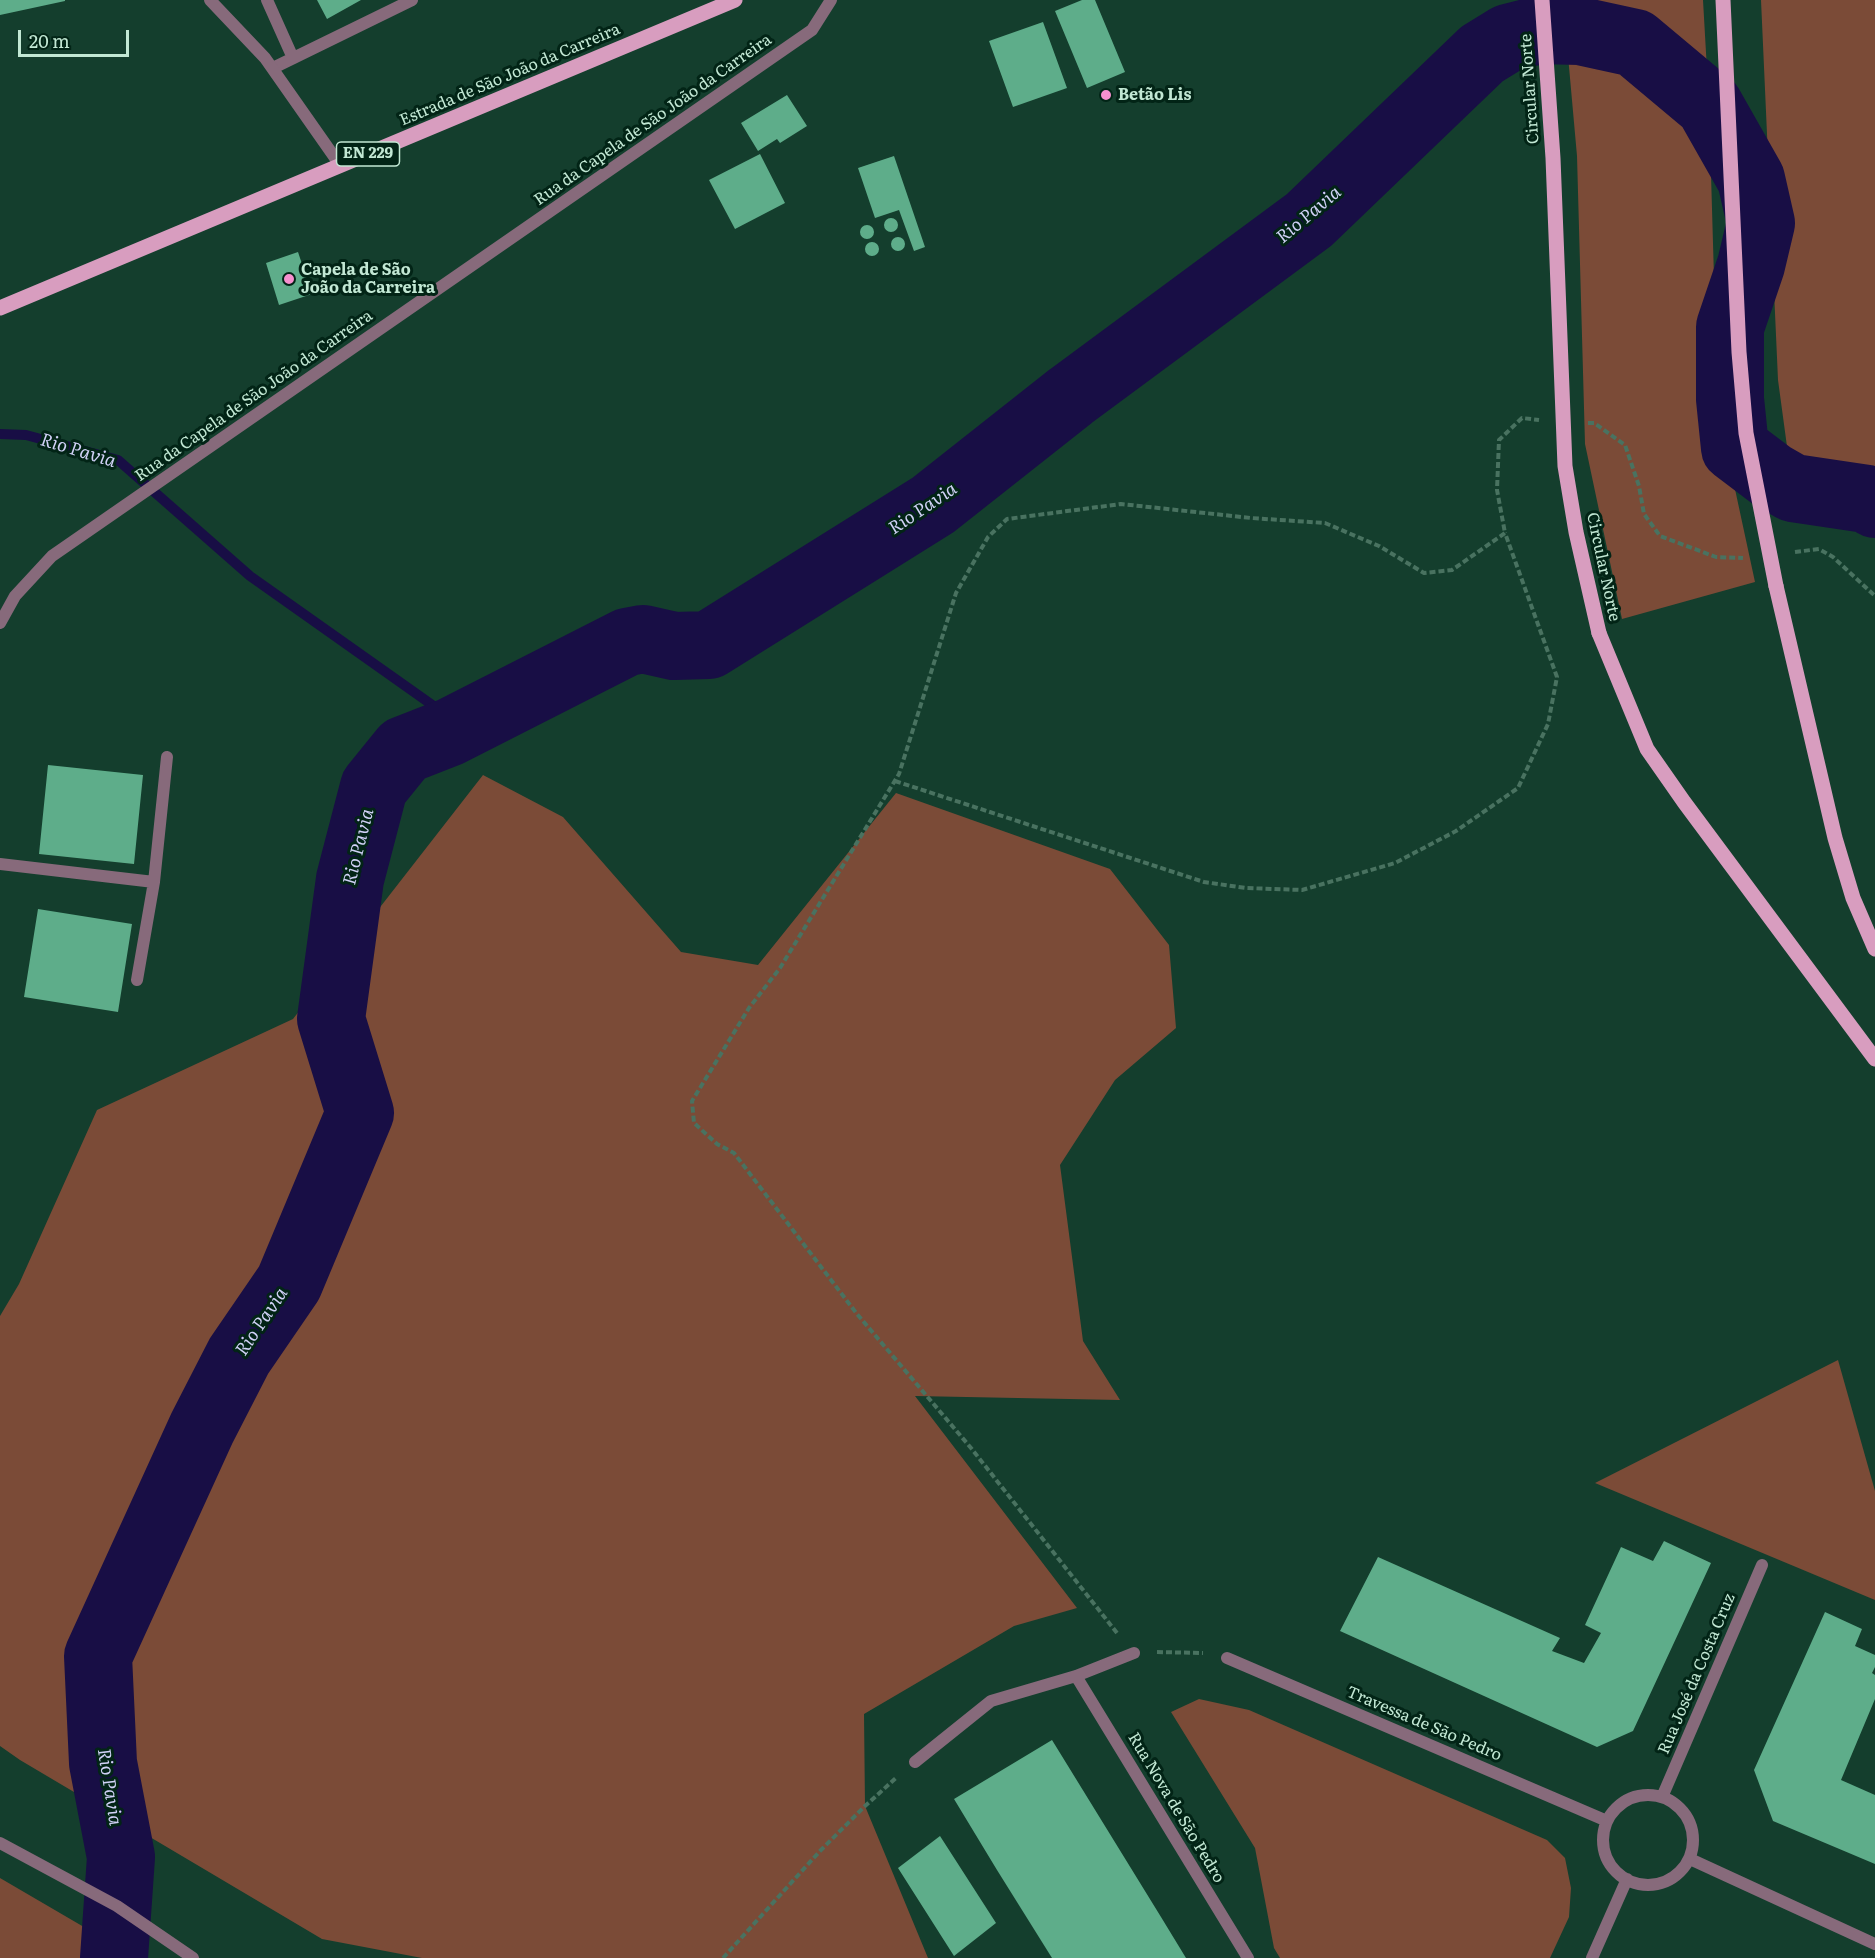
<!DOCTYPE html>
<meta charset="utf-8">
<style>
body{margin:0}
#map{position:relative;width:1875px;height:1958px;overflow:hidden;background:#143e2d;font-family:Literata,serif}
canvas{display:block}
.scale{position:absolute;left:18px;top:30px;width:111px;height:27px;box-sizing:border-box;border:3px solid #c2e8d4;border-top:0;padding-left:8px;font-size:18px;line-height:21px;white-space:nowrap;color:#c2e8d4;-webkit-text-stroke:4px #022416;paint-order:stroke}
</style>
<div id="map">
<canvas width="1875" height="1958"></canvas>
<div class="scale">20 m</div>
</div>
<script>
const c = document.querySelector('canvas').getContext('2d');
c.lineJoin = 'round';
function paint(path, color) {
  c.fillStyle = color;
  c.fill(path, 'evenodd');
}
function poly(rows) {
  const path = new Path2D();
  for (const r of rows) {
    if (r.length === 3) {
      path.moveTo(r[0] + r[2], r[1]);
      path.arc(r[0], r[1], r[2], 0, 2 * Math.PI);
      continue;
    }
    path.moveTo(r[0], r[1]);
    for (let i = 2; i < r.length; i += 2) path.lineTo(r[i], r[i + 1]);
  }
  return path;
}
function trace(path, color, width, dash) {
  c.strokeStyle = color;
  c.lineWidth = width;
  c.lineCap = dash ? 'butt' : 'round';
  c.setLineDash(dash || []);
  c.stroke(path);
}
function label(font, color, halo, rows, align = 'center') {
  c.font = font + ' Literata,serif';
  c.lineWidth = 6;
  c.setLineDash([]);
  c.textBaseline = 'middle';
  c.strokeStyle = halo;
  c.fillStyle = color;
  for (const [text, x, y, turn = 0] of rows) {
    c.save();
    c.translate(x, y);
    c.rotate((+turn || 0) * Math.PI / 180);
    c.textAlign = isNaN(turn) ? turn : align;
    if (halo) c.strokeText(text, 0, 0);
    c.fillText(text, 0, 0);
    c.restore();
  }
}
const green = poly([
 [1563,0,1703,0,1709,105,1716,347,1724,438,1755,582,1622,619,1585,444,1577,156],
 [1761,0,1875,0,1875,488,1791,476,1778,380],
 [483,775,563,817,681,952,758,965,896,793,1110,869,1169,945,1176,1028,1115,1080,1060,1165,1083,1341,1120,1400,915,1396,1077,1608,1014,1626,864,1714,865,1806,928,1958,422,1958,322,1939,20,1760,0,1746,0,1316,19,1284,97,1110,293,1019],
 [1838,1360,1875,1491,1875,1600,1595,1483],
 [1199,1699,1249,1710,1547,1840,1565,1858,1571,1888,1569,1917,1550,1958,1280,1958,1274,1948,1255,1848,1171,1712],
 [0,1878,137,1958,0,1958]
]);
const stream = poly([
 [0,434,26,435,118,460,250,576,462,726]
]);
const river = poly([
 [114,1958,121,1857,103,1763,98,1656,202,1428,239,1356,289,1283,360,1113,331,1019,350,879,374,787,404,750,450,732,627,642,643,639,674,646,709,645,933,505,1071,396,1309,220,1482,54,1508,38,1539,30,1580,31,1635,43,1709,105,1751,179,1761,223,1751,265,1730,327,1730,399,1735,448,1772,476,1793,488,1867,499,1875,504]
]);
const building = poly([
 [0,0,65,0,65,1,0,15],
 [317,0,361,0,327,19],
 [1082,0,1095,0,1125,72,1087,88,1055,11],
 [1043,22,1067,88,1013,107,989,41],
 [787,95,807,126,780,143,777,139,758,151,741,123],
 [760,154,785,203,735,229,709,180],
 [894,156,925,247,914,251,899,210,875,218,858,168],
 [891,225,7],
 [867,232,7],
 [898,244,7],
 [872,249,7],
 [298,252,312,294,279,305,266,263],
 [48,765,143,775,134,864,39,854],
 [38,909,132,924,118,1012,24,997],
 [1664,1541,1711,1563,1633,1731,1597,1747,1340,1631,1378,1557,1560,1638,1552,1651,1584,1663,1601,1633,1585,1625,1621,1547,1653,1561],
 [1825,1612,1862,1629,1855,1646,1875,1655,1875,1667,1872,1673,1875,1675,1875,1699,1841,1780,1875,1795,1875,1864,1773,1821,1754,1770],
 [1052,1740,1161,1917,1186,1958,1052,1958,997,1870,954,1799],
 [940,1836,996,1923,954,1956,898,1868]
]);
const path = poly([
 [1588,423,1594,423,1625,445,1639,486,1644,514,1660,536,1716,557,1743,558],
 [1795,552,1819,549,1833,557,1875,596],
 [895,781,1204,882,1246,888,1302,890,1395,863,1456,831,1518,788,1548,724,1557,677,1505,533],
 [1117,1633,971,1448,857,1314,734,1153,717,1144,694,1123,692,1101,749,1008,780,968,899,774,956,593,988,537,1007,519,1121,504,1251,518,1325,523,1379,546,1424,573,1452,570,1505,533,1497,490,1499,440,1522,418,1539,420],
 [1157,1652,1203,1653],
 [723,1958,820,1851,865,1806,896,1778]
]);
const service = poly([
 [267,0,293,58],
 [273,68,412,0],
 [0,864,154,882,137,980],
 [154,882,167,757]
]);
const minor = poly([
 [210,0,265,58,340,165],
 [1227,1658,1607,1821],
 [1076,1676,1248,1958],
 [915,1762,991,1701,1076,1676,1134,1653],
 [1648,1840,45],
 [1662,1797,1762,1565],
 [1690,1859,1875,1944],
 [1592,1958,1627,1879]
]);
const tertiary = poly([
 [0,623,15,596,52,556,812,30,831,0],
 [0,1843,117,1906,193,1958]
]);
const primary = poly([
 [0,308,735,0],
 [1776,586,1835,838,1853,898,1875,949],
 [1599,633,1647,749,1684,802,1875,1059]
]);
const primaryBridge = poly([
 [1542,0,1553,158,1565,466,1576,532,1599,633],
 [1723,0,1739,352,1746,433,1776,586]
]);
const markers = [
 [1106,95,6,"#f690cf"],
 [289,279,6,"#f690cf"]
];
const shields = [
 [368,154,63]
];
const shieldNames = [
 ["EN 229",368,154]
];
const streetNames = [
 ["Estrada de São João da Carreira",510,75,-23],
 ["Circular Norte",1530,89,-94],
 ["Rua da Capela de São João da Carreira",653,120,-35],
 ["Rua da Capela de São João da Carreira",254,396,-35],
 ["Circular Norte",1603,567,78],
 ["Rua José da Costa Cruz",1697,1674,-67],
 ["Travessa de São Pedro",1424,1724,23],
 ["Rua Nova de São Pedro",1176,1808,59]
];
const poiNames = [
 ["Betão Lis",1118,95],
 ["Capela de São",301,270],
 ["João da Carreira",301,288]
];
const waterNames = [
 ["Rio Pavia",1309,215,-40],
 ["Rio Pavia",78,451,17],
 ["Rio Pavia",923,509,-34],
 ["Rio Pavia",359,847,-76],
 ["Rio Pavia",262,1322,-56],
 ["Rio Pavia",109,1787,81]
];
paint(green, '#7b4b37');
trace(stream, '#180e45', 10);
trace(river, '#180e45', 68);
paint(building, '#5ead8a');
trace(path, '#497260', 4, [6, 3]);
trace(service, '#876a7b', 12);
trace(minor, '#876a7b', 12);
trace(tertiary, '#876a7b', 12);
trace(primary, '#d89dbf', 15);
trace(primaryBridge, '#d89dbf', 15);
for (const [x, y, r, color] of markers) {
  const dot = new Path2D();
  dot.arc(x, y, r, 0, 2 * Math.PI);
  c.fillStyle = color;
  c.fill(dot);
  trace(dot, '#022416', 2);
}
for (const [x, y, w] of shields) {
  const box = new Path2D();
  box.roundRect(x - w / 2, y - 12, w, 24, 4.5);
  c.fillStyle = '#022416';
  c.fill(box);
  trace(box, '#c2e8d4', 1.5);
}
label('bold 15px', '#c2e8d4', null, shieldNames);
label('16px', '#c2e8d4', '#022416', streetNames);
label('bold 16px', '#c2e8d4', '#022416', poiNames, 'left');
label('italic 18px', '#d0d1f6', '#022416', waterNames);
</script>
